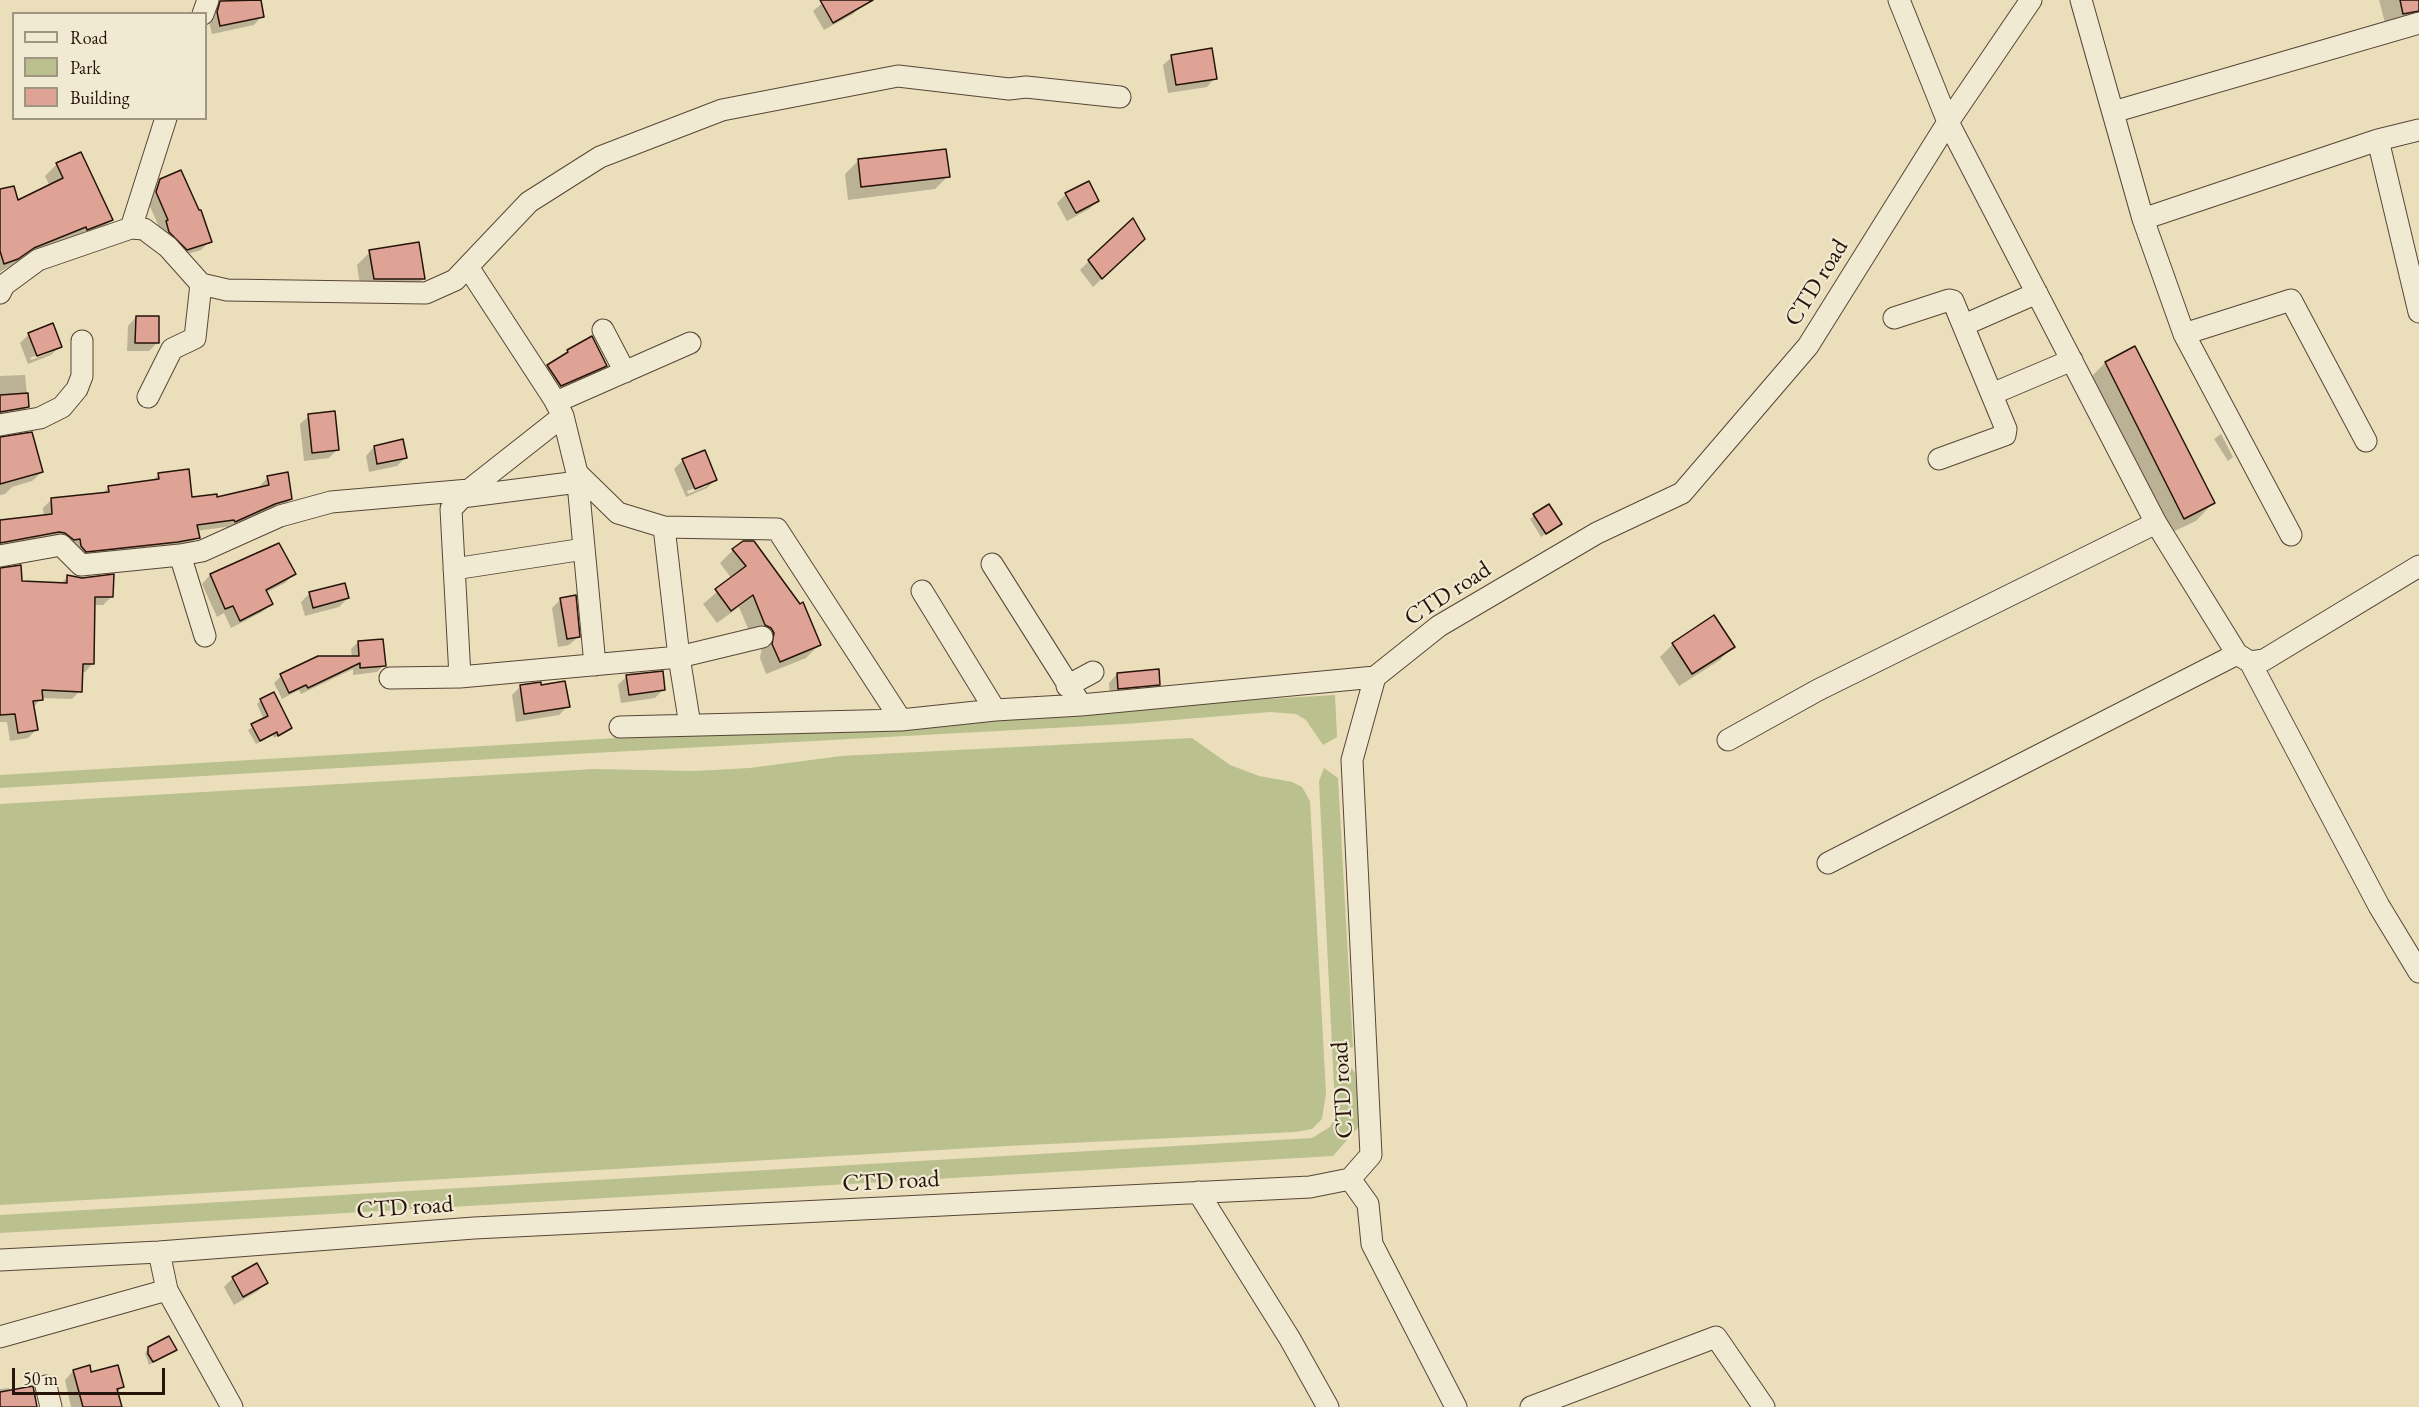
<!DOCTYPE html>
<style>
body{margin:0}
#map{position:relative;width:2419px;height:1407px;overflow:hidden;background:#eadebb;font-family:"EB Garamond",serif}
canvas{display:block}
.legend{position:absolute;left:12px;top:12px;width:195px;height:108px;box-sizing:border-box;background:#f1ead3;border:2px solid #a09482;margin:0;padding:8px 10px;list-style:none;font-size:18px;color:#261309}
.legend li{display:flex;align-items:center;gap:12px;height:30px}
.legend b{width:30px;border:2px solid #a09482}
.scale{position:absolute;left:12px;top:1368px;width:153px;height:27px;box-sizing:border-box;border:3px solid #261309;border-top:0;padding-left:8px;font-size:18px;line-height:21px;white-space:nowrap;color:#261309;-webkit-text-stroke:4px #f1ead3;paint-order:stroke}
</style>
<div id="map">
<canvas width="2419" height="1407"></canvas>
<ul class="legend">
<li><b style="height:8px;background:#f1ead3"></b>Road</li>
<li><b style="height:16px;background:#bac08e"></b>Park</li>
<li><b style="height:16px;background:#dea394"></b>Building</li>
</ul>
<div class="scale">50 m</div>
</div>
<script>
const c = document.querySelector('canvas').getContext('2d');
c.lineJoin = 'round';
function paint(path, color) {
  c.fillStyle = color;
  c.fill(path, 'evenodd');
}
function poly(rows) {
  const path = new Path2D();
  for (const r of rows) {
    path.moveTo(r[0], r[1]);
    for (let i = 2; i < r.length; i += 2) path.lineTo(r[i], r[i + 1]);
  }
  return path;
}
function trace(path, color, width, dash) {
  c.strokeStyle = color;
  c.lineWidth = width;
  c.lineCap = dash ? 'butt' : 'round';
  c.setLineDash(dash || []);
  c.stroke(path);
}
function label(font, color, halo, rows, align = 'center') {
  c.font = font + ' "EB Garamond",serif';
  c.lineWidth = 4.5;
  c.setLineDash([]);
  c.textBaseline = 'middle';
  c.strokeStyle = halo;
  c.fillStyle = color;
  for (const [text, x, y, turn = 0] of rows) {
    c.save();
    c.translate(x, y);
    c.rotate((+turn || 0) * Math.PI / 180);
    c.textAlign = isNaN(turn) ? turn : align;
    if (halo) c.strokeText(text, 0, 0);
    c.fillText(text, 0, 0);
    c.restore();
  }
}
const green = poly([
 [1335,695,1337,737,1323,745,1306,720,1296,714,1270,712,1125,724,593,753,0,788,0,775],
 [1192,738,1230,765,1259,776,1292,782,1302,787,1310,801,1326,1093,1322,1119,1312,1129,1295,1132,1007,1146,0,1205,0,804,594,769,695,771,750,768,841,756],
 [1324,768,1338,778,1353,1047,1343,1049,1343,1056,1355,1073,1360,1125,1333,1156,0,1233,0,1215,1312,1138,1330,1127,1334,1119,1335,1107,1319,781]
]);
const shadow = poly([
 [232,0,259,0,262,16,254,25,212,34,209,21,212,11,221,2],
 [826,0,859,0,862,5,853,14,824,30,813,11],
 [2379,0,2419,0,2419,29,2387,30],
 [1172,57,1215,78,1207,87,1168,93,1163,65],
 [858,161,948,176,935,189,848,200,845,174],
 [57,164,111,220,99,232,74,238,20,260,0,272,0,190,17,202,50,186,45,176],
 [161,181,210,241,201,250,178,257,160,229,148,202,152,190],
 [1066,194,1098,201,1089,209,1067,221,1057,203],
 [1135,247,1093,287,1080,270,1089,261],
 [370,252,423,279,410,292,361,292,357,265],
 [136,317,157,343,149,351,127,351,128,326],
 [29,334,60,346,51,355,28,364,20,343],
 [52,349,52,352,31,360,30,358],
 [568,351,605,365,597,374,552,394,539,375],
 [2105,363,2213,503,2196,521,2166,535,2088,380],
 [25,375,28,406,18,416,0,420,0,376],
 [309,416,337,450,329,458,304,461,300,424],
 [2221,434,2233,457,2228,461,2214,439],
 [0,438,42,472,32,481,12,487,5,494,0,495],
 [374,447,405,458,397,466,369,472,366,456],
 [683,460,715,480,707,488,686,497,674,469],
 [707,483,707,486,688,494,687,491],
 [159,474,191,498,216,499,260,489,260,486,268,477,291,499,282,507,226,529,226,527,196,531,197,538,188,546,77,559,73,555,0,549,0,521,44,517,43,508,51,500,102,494,109,487,152,482],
 [1548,506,1560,524,1541,537,1530,519],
 [278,545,294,574,285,583,265,593,271,604,262,612,231,628,224,613,217,617,202,584,210,575],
 [733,550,819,645,806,658,766,674,760,658,762,647,752,638,739,607,717,623,703,604,732,579,720,563],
 [0,570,21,583,60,585,68,576,112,596,103,605,94,605,93,663,85,672,81,672,80,691,72,699,41,698,33,708,36,730,28,738,10,741,7,722,0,722],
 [310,593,348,598,339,607,305,616,301,602],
 [561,599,578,637,569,645,558,647,552,608],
 [358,642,384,665,377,672,353,675,353,669,301,694,299,690,282,699,274,683,281,676,352,658,351,649],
 [1673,644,1733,646,1720,660,1679,686,1660,657],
 [1117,674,1159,684,1150,693,1110,697,1109,683],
 [627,676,663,690,655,698,621,703,618,685],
 [520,687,568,706,559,715,516,722,512,695],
 [261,700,290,728,274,738,273,735,256,744,248,730,264,720,257,704],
 [256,1265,266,1283,258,1291,234,1305,224,1287,233,1278],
 [149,1348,175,1349,149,1365,145,1353],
 [73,1371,90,1374,122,1387,117,1393,120,1407,71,1407,65,1380],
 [9,1388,10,1392,35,1407,0,1407,0,1389]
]);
const building = poly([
 [261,0,264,17,220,26,217,12,220,1,261,0],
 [820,0,873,0,833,23,820,0],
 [2400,0,2419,0,2419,11,2403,14,2400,0],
 [1212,48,1217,79,1176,85,1171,55,1212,48],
 [946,149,950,177,861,187,858,159,946,149],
 [81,152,113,220,87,230,86,227,34,248,18,259,4,264,0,251,0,189,14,186,18,200,63,178,56,163,81,152],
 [181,170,199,210,201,210,212,242,187,250,169,232,166,221,168,220,156,192,160,179,181,170],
 [1089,181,1099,201,1076,213,1065,193,1089,181],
 [1133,218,1145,239,1102,279,1088,260,1133,218],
 [419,242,425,279,374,279,369,250,419,242],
 [136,316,159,316,159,343,135,343,136,316],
 [53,323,62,347,37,356,28,333,53,323],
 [592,336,607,366,561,386,547,365,568,352,567,350,592,336],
 [2135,346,2215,503,2184,519,2105,362,2135,346],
 [28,393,29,407,0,412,0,395,28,393],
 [335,411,339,450,312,453,308,414,335,411],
 [32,432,43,472,0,484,0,437,32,432],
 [403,439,407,458,377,464,374,446,403,439],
 [705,450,717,480,695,489,682,459,705,450],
 [189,469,192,497,217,494,217,497,269,485,267,476,288,472,292,499,275,504,235,522,234,520,197,525,200,538,178,542,86,552,81,546,80,539,74,540,65,533,59,532,0,543,0,520,52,514,51,498,109,492,108,486,159,479,158,473,189,469],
 [1549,504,1562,524,1546,534,1533,514,1549,504],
 [743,541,754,541,800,604,803,602,821,645,780,662,772,644,774,633,771,628,765,625,753,595,731,611,715,589,746,566,732,549,743,541],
 [279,543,296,574,266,590,273,604,240,621,233,606,225,609,210,574,279,543],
 [21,565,22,581,67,583,67,575,82,578,114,574,113,597,95,597,94,664,83,664,82,692,42,690,43,700,33,701,38,730,18,733,15,714,0,715,0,568,21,565],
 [345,583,349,598,313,608,309,592,345,583],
 [576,595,580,637,567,639,560,598,576,595],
 [1714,615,1735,647,1692,674,1672,643,1714,615],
 [383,639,386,666,360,668,360,663,308,688,306,685,289,693,280,674,318,656,359,656,358,641,383,639],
 [1159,669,1160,685,1118,689,1117,673,1159,669],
 [663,671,665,690,629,695,626,675,663,671],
 [565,681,570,707,524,714,520,685,541,682,541,685,565,681],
 [274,692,292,728,278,736,277,732,260,741,251,724,268,716,260,699,274,692],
 [257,1263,268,1283,243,1297,232,1277,257,1263],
 [169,1336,177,1350,153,1362,148,1354,148,1347,169,1336],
 [90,1365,91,1372,118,1365,124,1387,117,1389,122,1407,83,1407,73,1370,90,1365],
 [33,1386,37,1407,0,1407,0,1392,33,1386]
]);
const minor = poly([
 [1899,0,1948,122,2156,523,2237,654,2250,662,2379,906,2419,972],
 [2081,0,2143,219,2184,334,2291,535],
 [203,14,208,0],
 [2113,112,2419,23],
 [2378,140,2419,312],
 [2143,219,2378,140,2419,130],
 [131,228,166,118],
 [468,267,554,399,563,416],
 [0,293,4,285,38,260,131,228,144,229,168,247,201,284,227,290,426,293,455,280,529,202,600,157,722,110,898,76,1009,89,1026,87,1120,97],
 [1894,318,1949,300,1953,301,2006,429,2005,435,1939,459],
 [1964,325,2037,293],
 [603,330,625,372],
 [2184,334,2291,300,2366,441],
 [1992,394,2072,360],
 [148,397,172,349,195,338,201,284],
 [556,402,690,343],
 [0,425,40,418,62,407,77,389,82,376,82,341],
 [577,473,595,665],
 [462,497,578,482],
 [664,527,679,657,690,725],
 [180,555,205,636],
 [0,556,61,545,81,565,180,555,202,551,280,516,331,502,469,490],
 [992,564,1081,705],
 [454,569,584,549],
 [922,591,995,710],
 [2250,662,2264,660,2419,566],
 [460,677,451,509,469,490,563,416,577,473,618,513,664,527,777,529,901,720,995,710,1081,705,1375,677],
 [390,678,460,677,679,657,762,637],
 [1067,686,1093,672],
 [620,727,901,720],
 [1728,740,1818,690,2156,523],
 [1828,863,2237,654],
 [1350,1179,1368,1204,1372,1244,1456,1407],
 [1198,1192,1290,1339,1328,1407],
 [159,1252,167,1290,232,1407],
 [0,1260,159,1252,474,1228,1310,1187,1350,1179,1371,1155,1352,760,1375,677,1439,626,1597,533,1682,493,1808,346,1948,122,2031,0],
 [0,1337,167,1290],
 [46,1386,51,1407],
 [1531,1407,1716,1337,1764,1407]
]);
const streetNames = [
 ["CTD road",1817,283,-58],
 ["CTD road",1448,594,-33],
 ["CTD road",1343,1090,-93],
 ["CTD road",891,1182,-3],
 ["CTD road",405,1208,-4]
];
paint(green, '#bac08e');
paint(shadow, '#0003');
paint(building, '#dea394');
trace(building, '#261309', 1.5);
trace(minor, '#574636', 23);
trace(minor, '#f1ead3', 21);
label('24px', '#261309', '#f1ead3', streetNames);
</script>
